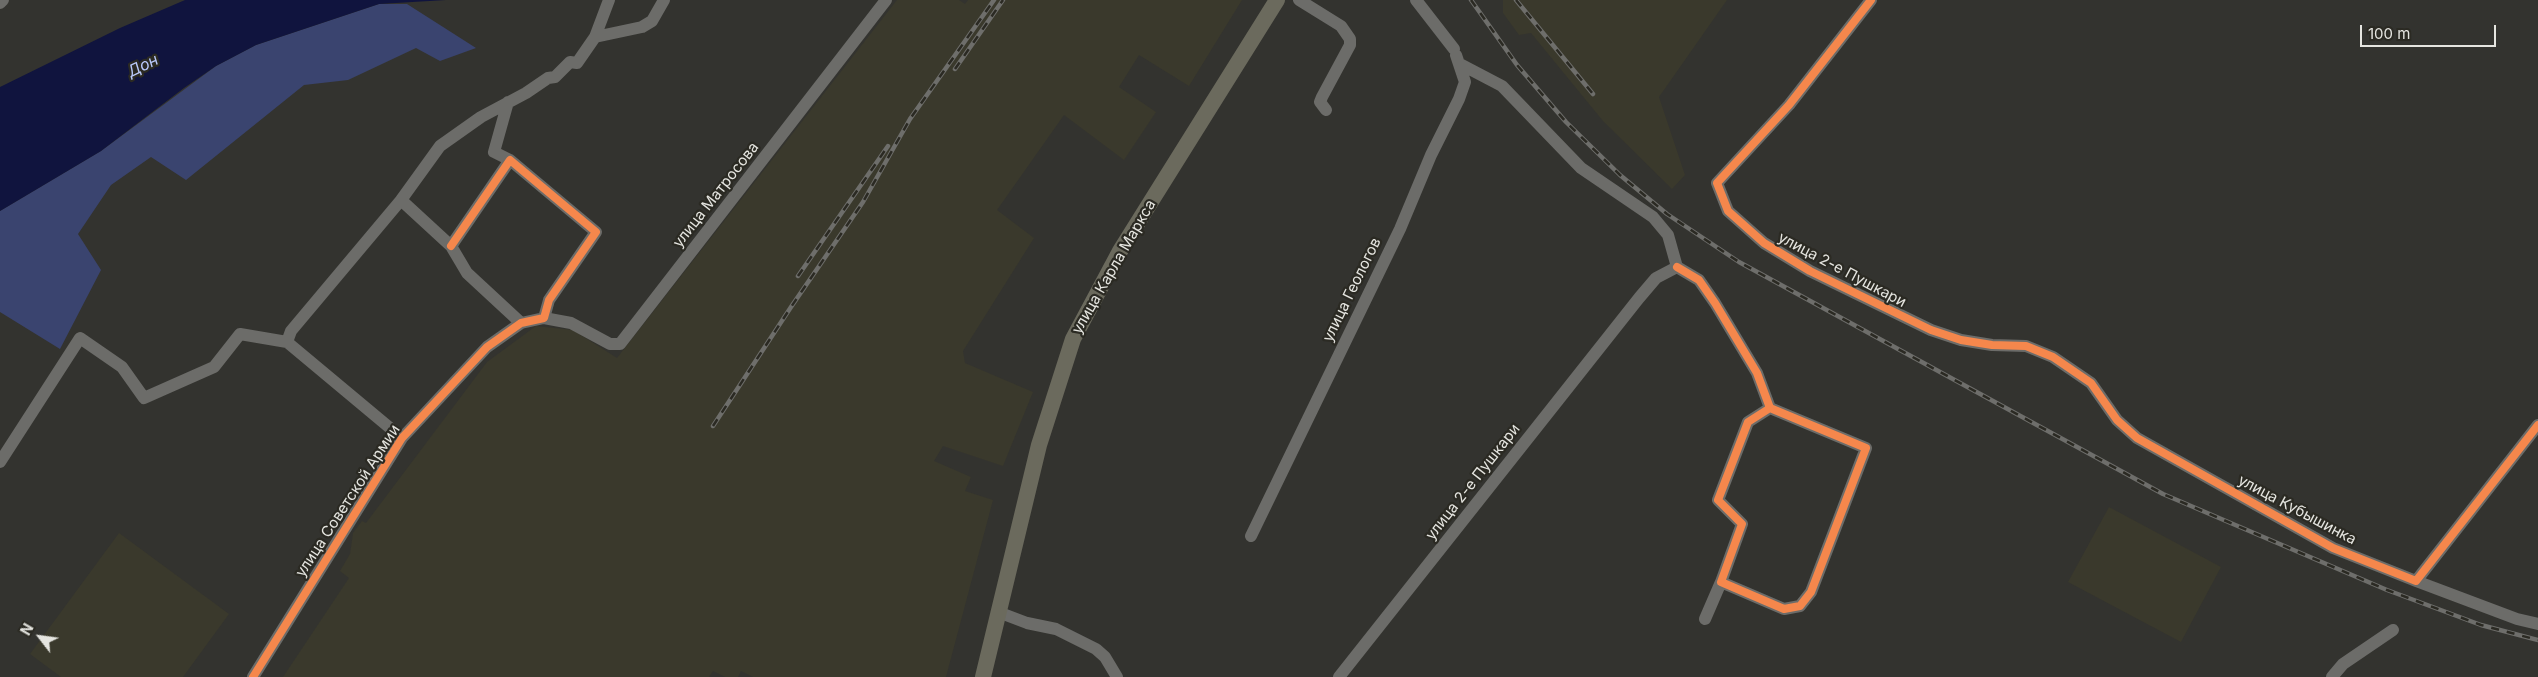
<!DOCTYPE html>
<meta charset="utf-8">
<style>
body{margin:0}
#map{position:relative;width:2538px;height:677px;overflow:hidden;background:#33332f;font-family:Inter,sans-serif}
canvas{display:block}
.north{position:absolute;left:15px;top:612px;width:50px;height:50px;-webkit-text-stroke:4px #2b2a23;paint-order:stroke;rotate:300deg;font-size:14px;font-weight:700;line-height:20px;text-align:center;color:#e5e5e0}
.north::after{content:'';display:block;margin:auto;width:18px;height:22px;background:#e5e5e0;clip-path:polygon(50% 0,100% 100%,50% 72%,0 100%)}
.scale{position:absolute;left:2360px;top:25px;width:136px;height:22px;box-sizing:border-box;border:2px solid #e5e5e0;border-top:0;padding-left:6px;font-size:15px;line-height:18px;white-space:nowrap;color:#e5e5e0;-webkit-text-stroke:4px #2b2a23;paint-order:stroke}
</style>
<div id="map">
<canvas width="2538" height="677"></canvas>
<div class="north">N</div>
<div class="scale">100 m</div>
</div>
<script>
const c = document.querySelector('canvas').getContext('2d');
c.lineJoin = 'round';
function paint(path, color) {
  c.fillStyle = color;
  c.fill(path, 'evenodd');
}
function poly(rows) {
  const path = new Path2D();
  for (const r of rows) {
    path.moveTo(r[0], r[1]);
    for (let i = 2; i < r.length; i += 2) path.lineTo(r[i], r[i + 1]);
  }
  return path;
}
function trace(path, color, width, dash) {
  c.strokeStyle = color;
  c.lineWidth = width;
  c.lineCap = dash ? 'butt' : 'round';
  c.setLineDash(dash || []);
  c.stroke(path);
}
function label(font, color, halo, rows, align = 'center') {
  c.font = font + ' Inter,sans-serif';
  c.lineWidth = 4.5;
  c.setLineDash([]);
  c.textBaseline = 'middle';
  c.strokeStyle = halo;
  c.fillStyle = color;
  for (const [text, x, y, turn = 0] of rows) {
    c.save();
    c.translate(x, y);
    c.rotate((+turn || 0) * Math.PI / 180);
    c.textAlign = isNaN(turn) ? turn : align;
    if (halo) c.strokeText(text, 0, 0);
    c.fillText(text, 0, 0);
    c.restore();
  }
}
const built = poly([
 [897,0,959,0,965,4,968,0,1242,0,1189,86,1139,55,1119,87,1156,112,1124,160,1064,115,997,210,1034,238,963,351,965,363,1033,392,1003,466,943,446,934,461,971,477,965,491,993,500,946,677,753,677,741,671,738,677,725,677,713,671,709,677,283,677,349,578,340,571,350,554,353,533,362,521,366,523,487,362,536,326,573,330,617,358],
 [1503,0,1727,0,1659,97,1685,175,1672,189,1603,121,1531,33,1519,35,1503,13],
 [2109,507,2221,567,2181,642,2068,582],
 [119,533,229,614,183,677,61,677,30,654]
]);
const green = poly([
 [379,4,407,4,476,48,440,61,416,48,348,80,304,85,186,180,151,157,111,185,78,234,101,270,60,349,0,312,0,211,101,151,216,66,256,45]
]);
const water = poly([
 [185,0,446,0,379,4,256,45,216,66,184,88,101,151,0,211,0,87,120,28]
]);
const minor = poly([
 [1299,0,1341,26,1350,39,1350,45,1322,97,1320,102,1326,110],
 [1416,0,1454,49],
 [1871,0,1789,105,1717,183,1728,211,1764,243,1810,271,1931,330,1961,340,1992,345,2026,346,2053,357,2091,383,2117,420,2137,438,2333,548,2416,581,2538,425],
 [0,3,3,0],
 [595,37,642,27,652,21,664,0],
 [1460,64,1502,86,1581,168,1653,217,1668,235,1677,267],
 [508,102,494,152,510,160],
 [401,200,291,331,287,342,402,438],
 [1677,267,1699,280,1715,303,1757,373,1770,408,1866,448,1811,592,1800,606,1784,609,1721,582,1742,524,1718,500,1748,422,1770,408],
 [544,318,571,323,610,344,620,344,886,0],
 [521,323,467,273,451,246,401,200,440,146,481,117,526,93,548,78,555,77,570,62,577,63,595,37,609,0],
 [0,462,80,338,122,367,144,398,214,367,240,334,287,342],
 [1251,536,1400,229,1431,155,1459,99,1465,82,1456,55],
 [2416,581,2517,619,2538,624],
 [998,612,1027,623,1056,629,1096,649,1105,657,1117,677],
 [1705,619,1721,582],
 [253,677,402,438,487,347,521,323,544,318,549,300,596,232,510,160,451,246],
 [1339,677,1639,298,1656,278,1677,267],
 [2332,677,2343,664,2393,630]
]);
const major = poly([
 [983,677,1039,445,1073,339,1120,251,1277,0]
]);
const rail = poly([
 [1471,0,1517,65,1566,122,1620,175,1667,214,1739,262,2163,494,2387,590,2481,625,2538,640],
 [1516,0,1593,94],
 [955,69,1003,0],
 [798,276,888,146],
 [713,426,791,307,863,202,910,119,994,0]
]);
const cycleway = poly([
 [1871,0,1789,105,1717,183,1728,211,1764,243,1810,271,1931,330,1961,340,1992,345,2026,346,2053,357,2091,383,2117,420,2137,438,2333,548,2416,581,2538,425],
 [1677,267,1699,280,1715,303,1757,373,1770,408,1866,448,1811,592,1800,606,1784,609,1721,582,1742,524,1718,500,1748,422,1770,408],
 [253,677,402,438,487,347,521,323,544,318,549,300,596,232,510,160,451,246]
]);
const streetNames = [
 ["улица Матросова",716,195,-52],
 ["улица Карла Маркса",1114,267,-60],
 ["улица 2-е Пушкари",1842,270,28],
 ["улица Геологов",1352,290,-64],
 ["улица 2-е Пушкари",1473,482,-52],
 ["улица Советской Армии",348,501,-57],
 ["улица Кубышинка",2297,510,28]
];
const waterNames = [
 ["Дон",143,66,-26]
];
paint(built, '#3a392c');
paint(green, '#3a446f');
paint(water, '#10143e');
trace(minor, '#6c6c69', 12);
trace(major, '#6b6a5d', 16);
trace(rail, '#6e6e6b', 4.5);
trace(rail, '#2b2a23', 2.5, [8]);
trace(cycleway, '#f5874c', 8);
label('15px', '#e5e5e0', '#2b2a23', streetNames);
label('italic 16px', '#b9c8fa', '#2b2a23', waterNames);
</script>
